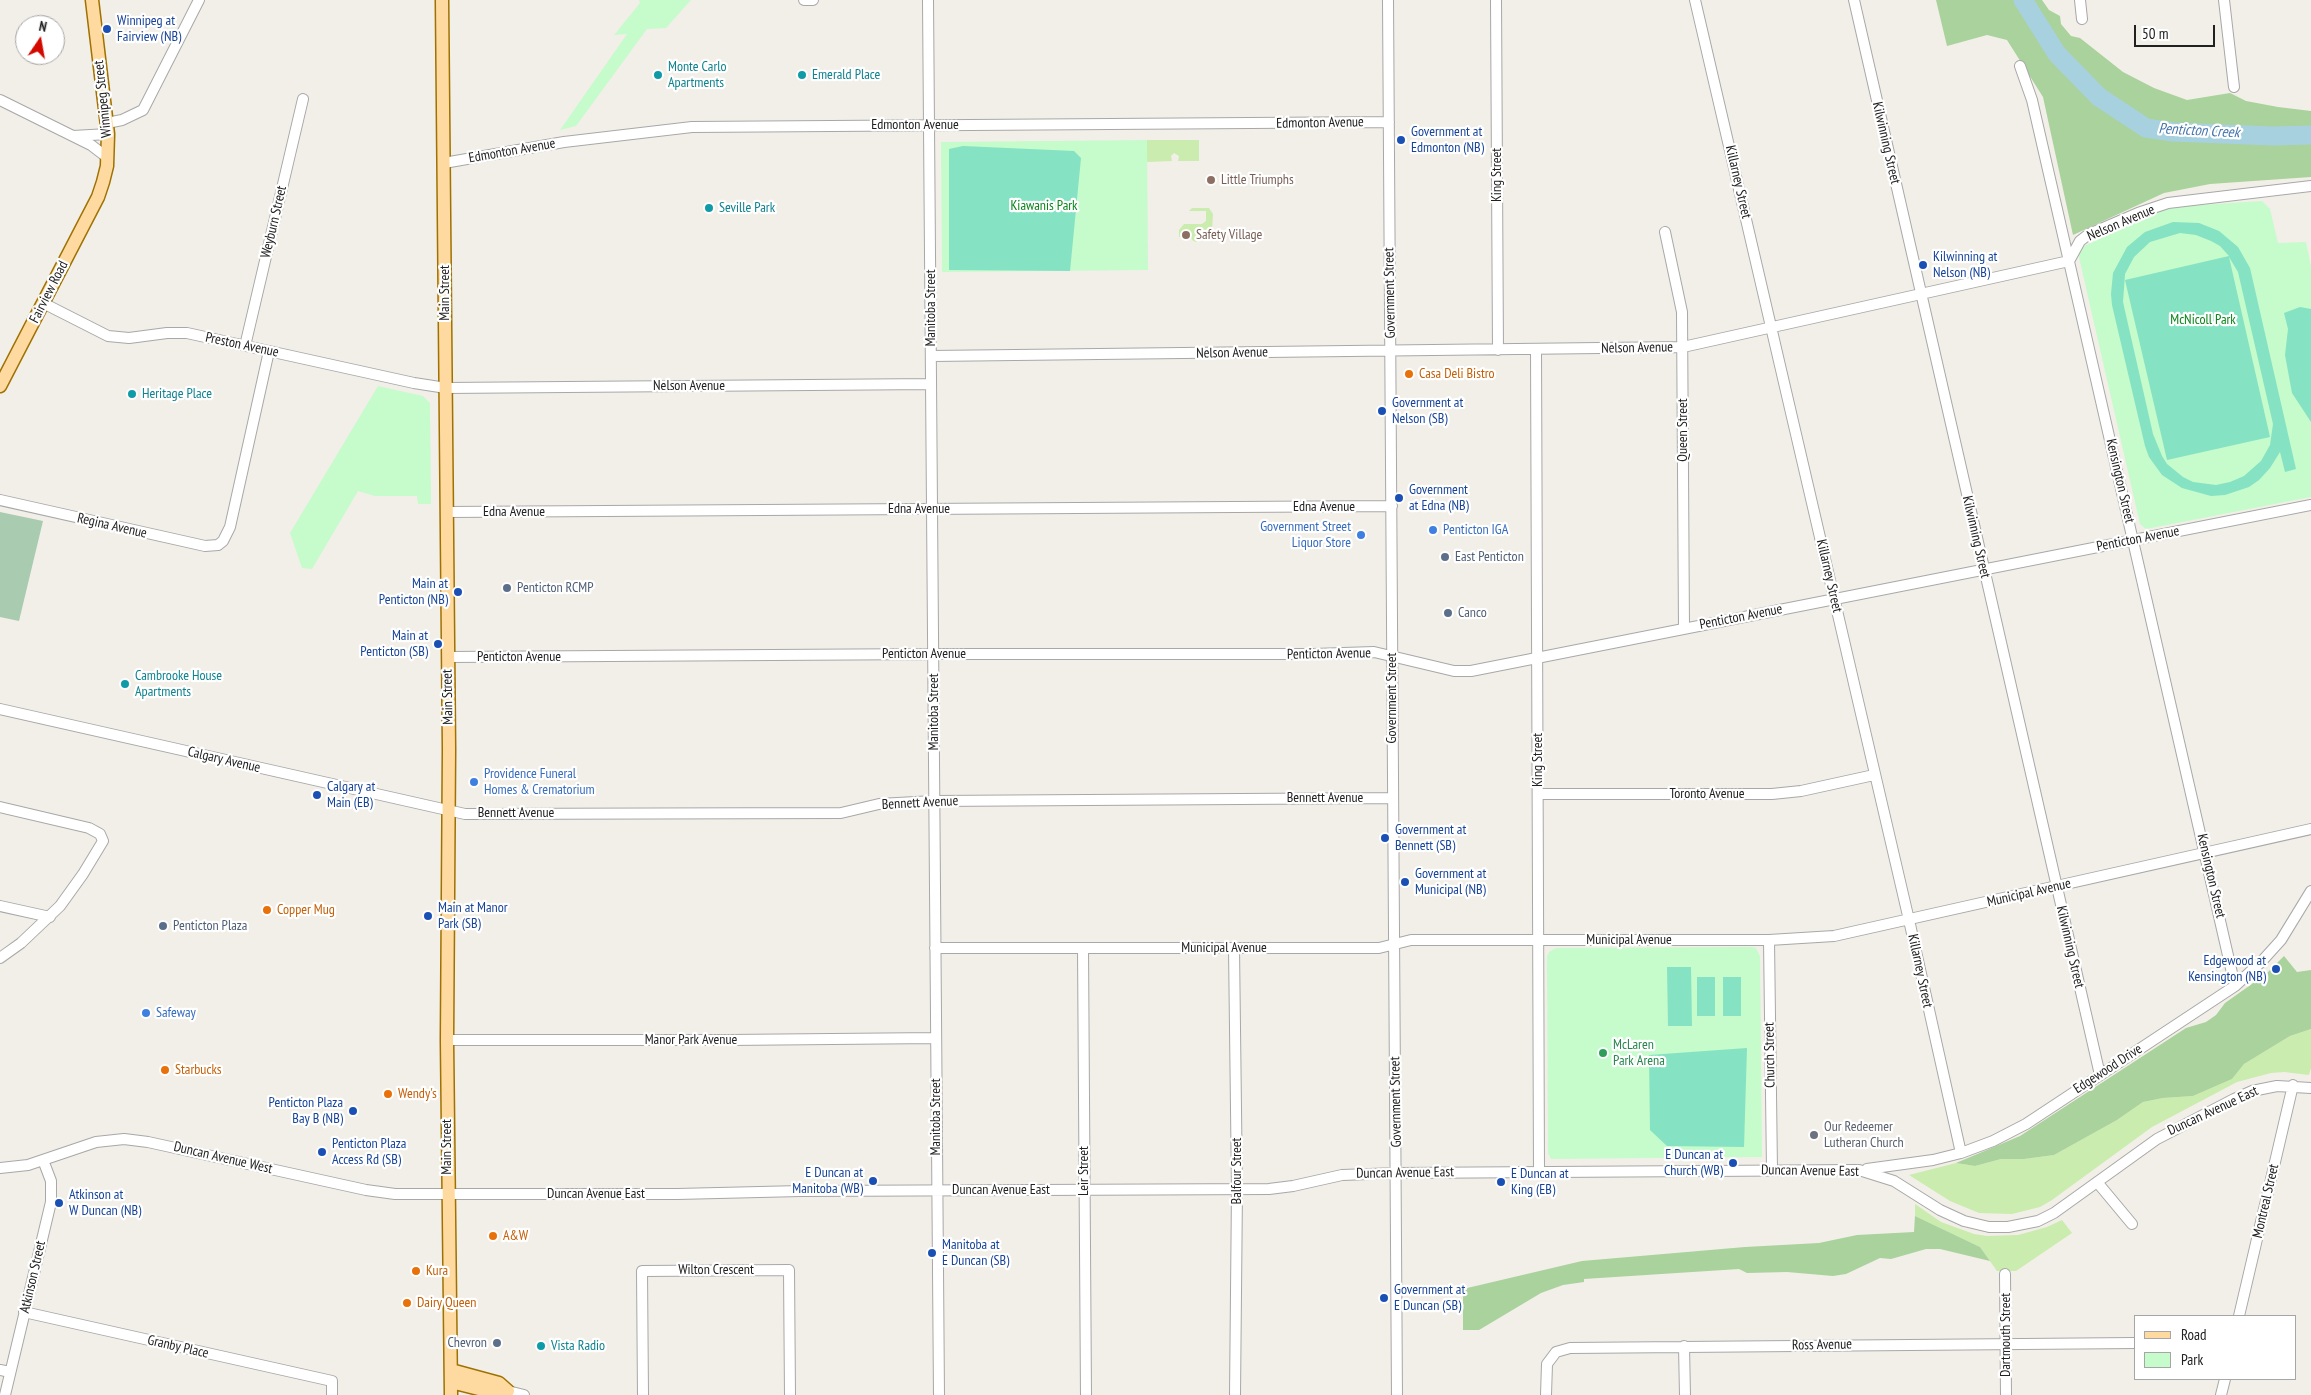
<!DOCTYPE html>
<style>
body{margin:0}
#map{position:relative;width:2311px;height:1395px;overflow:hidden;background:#f2efe8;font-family:"PT Sans Narrow",sans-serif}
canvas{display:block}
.legend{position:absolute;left:2134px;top:1315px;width:162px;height:65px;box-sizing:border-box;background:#fff;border:1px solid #a6a6a6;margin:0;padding:6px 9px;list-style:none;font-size:15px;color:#212121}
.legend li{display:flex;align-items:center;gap:10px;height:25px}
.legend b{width:25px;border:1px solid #a6a6a6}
.north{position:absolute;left:15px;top:15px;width:50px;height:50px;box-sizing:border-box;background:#fff;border:1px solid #a6a6a6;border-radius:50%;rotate:12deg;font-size:14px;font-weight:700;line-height:20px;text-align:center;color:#212121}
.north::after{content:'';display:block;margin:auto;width:18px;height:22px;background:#d30900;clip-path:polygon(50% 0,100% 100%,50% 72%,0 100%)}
.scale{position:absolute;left:2134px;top:25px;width:81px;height:22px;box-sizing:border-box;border:2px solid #212121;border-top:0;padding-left:6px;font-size:15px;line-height:18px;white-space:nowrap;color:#212121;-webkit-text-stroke:4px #fff;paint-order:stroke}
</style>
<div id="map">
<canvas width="2311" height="1395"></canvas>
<ul class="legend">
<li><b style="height:6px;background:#fedaa1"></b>Road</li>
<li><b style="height:14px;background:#c6fbcc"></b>Park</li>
</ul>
<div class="north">N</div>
<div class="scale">50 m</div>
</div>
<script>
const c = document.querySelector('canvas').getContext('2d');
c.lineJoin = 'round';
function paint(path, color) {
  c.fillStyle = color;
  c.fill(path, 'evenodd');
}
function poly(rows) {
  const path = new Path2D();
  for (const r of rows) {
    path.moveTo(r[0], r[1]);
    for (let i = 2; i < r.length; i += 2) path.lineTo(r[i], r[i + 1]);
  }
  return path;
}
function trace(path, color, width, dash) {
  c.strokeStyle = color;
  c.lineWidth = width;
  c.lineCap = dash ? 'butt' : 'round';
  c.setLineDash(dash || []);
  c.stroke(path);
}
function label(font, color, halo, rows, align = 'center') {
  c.font = font + ' "PT Sans Narrow",sans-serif';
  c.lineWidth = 4.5;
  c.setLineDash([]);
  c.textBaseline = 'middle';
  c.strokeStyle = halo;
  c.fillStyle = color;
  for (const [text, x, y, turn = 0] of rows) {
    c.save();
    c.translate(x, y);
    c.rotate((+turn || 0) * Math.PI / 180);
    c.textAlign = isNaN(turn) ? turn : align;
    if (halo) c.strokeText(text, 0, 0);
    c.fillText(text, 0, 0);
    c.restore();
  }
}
const grass = poly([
 [1147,140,1199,140,1199,161,1178,161,1179,156,1174,153,1171,156,1172,161,1147,162],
 [1192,208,1209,208,1213,214,1212,230,1200,235,1196,242,1192,240,1191,236,1179,237,1179,230,1184,224,1202,224,1206,221,1206,211,1189,211],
 [2311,1029,2311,1068,2309,1075,2284,1072,2271,1073,2237,1082,2152,1127,2052,1200,2040,1207,2012,1214,1979,1213,1950,1201,1909,1175,1956,1163,1975,1166,2001,1159,2024,1159,2054,1155,2117,1120,2143,1102,2163,1098,2193,1096,2232,1079,2244,1064,2290,1036],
 [1915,1204,1941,1222,1974,1234,1987,1236,2018,1235,2047,1227,2062,1220,2072,1233,2016,1271,1997,1271,1980,1247,1915,1216]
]);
const forest = poly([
 [1936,0,2042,0,2049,10,2060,16,2061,24,2071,36,2080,38,2123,72,2154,88,2187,100,2230,93,2246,101,2278,107,2311,111,2311,177,2210,184,2164,193,2073,235,2043,97,2007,40,1987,35,1947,46],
 [2284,956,2297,972,2311,970,2311,1029,2290,1036,2244,1064,2232,1079,2193,1096,2163,1098,2143,1102,2117,1120,2054,1155,2024,1159,2001,1159,1975,1166,1956,1163,2020,1136,2186,1028,2206,1022,2216,1015,2225,1003,2266,974],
 [1915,1216,1980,1247,1990,1261,1940,1249,1926,1249,1891,1259,1880,1258,1846,1274,1833,1276,1787,1272,1747,1273,1739,1269,1584,1279,1584,1282,1563,1285,1541,1293,1479,1330,1463,1330,1463,1289,1582,1261,1745,1247,1819,1243,1857,1235,1914,1232]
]);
const cemetery = poly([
 [0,512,43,521,19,621,0,617]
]);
const park = poly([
 [639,0,691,0,666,28,647,29,576,126,560,130,627,34,614,35,640,3],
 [1147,140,1148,270,942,272,941,142],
 [2262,201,2270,209,2278,243,2306,242,2311,266,2311,497,2146,529,2140,524,2078,253,2084,246,2169,207],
 [378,386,423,396,430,403,431,504,418,504,417,496,375,496,358,491,312,569,302,568,290,533],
 [1752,947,1756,948,1760,956,1762,1157,1551,1159,1548,1153,1547,956,1549,952,1556,948]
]);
const pitch = poly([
 [963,146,1074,151,1081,158,1070,271,949,270,949,149],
 [2173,222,2199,223,2219,231,2238,247,2250,268,2296,469,2285,472,2280,452,2270,468,2259,480,2249,487,2225,495,2211,496,2182,488,2162,475,2149,457,2145,446,2112,305,2111,294,2113,273,2127,247,2145,232],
 [2180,233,2196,235,2211,241,2220,246,2229,256,2125,280,2167,460,2270,437,2229,257,2238,272,2273,424,2270,445,2261,461,2244,476,2230,482,2216,485,2193,482,2183,477,2167,464,2162,456,2153,434,2123,302,2125,274,2134,257,2150,242],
 [2300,307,2311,309,2311,422,2292,393,2285,355,2288,329,2284,313],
 [1667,967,1691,967,1692,1026,1668,1026],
 [1697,977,1715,977,1715,1016,1697,1016],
 [1723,977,1741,977,1741,1016,1723,1016],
 [1747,1048,1744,1147,1667,1146,1650,1130,1649,1055]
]);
const river = poly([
 [2023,0,2057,54,2099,97,2146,128,2173,132,2273,136,2311,135]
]);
const minor = poly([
 [804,0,813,0],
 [928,0,939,1395],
 [1388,0,1397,1395],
 [1496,0,1498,350],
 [1695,0,1909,920,1961,1153],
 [1854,0,2100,1075],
 [2080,0,2082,19],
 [2224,0,2234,87],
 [2020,66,2032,100,2235,986],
 [0,100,91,145,108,158],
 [107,123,122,120,143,110,199,0],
 [73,136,108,134],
 [444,163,564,142,692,127,1389,122],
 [1665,232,1682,312,1684,629],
 [43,303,108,336,129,338,167,333,187,333,414,383,446,388,931,384],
 [245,346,303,99],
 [1536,349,1539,1171],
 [932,356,1683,347,2069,261,2080,241,2089,234,2138,213,2168,203,2311,186],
 [0,500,205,546,218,545,223,541,230,527,269,351],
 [447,512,1392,506],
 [448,657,933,654,1313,654,1374,652,1454,671,1471,671,2311,505],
 [0,709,465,814,841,813,879,804,934,801,1393,798],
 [1538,794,1772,794,1801,791,1874,775],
 [0,807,89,828,100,834,103,841,83,874,60,906,21,943,0,958],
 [0,906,50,917],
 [1769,940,1772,1170],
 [935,948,1379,948,1411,940,1769,940,1834,936,2311,829],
 [1083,948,1086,1395],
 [1234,948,1237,1189,1235,1395],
 [447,1040,728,1040,936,1038],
 [0,1168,28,1165,96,1142,124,1139,148,1142,366,1190,395,1194,677,1194,801,1191,1269,1189,1293,1186,1342,1175,1397,1173,1859,1170,1894,1181,1940,1210,1964,1221,1989,1227,2008,1227,2038,1221,2054,1213,2157,1139,2234,1099,2252,1091,2277,1086,2311,1088],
 [1867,1169,1933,1160,1961,1153,1993,1141,2026,1124,2235,986,2262,961,2281,940,2311,891],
 [2097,1182,2132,1224],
 [2005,1274,2006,1395],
 [24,1312,332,1381,332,1395],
 [2239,1316,2293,1085],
 [1684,1346,1685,1395],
 [0,1370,10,1372],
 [508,1391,524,1395],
 [5,1395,51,1202,51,1181,43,1160],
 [643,1395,642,1271,789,1270,790,1395],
 [1546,1395,1547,1364,1556,1352,1570,1348,2135,1343],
 [2221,1395,2225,1379]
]);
const major = poly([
 [442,0,449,749,447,1040,451,1395],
 [0,386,98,197,103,182,107,166,108,134,92,0],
 [451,1370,499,1383,508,1391],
 [451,1382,495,1393,508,1391]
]);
const markers = [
 [107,29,5,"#1a4fb4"],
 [658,75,5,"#0f9aa8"],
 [802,75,5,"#0f9aa8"],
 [1401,140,5,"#1a4fb4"],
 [1211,180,5,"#8d6e63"],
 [709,208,5,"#0f9aa8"],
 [1186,235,5,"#8d6e63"],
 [1923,265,5,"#1a4fb4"],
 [1409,374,5,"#e8710a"],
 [132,394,5,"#0f9aa8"],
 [1382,411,5,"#1a4fb4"],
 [1399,498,5,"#1a4fb4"],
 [1433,530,5,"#3f7fe0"],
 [1361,535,5,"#3f7fe0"],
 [1445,557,5,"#5c6f8a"],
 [507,588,5,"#5c6f8a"],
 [458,592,5,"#1a4fb4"],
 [1448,613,5,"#5c6f8a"],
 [438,644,5,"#1a4fb4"],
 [125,684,5,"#0f9aa8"],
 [474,782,5,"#3f7fe0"],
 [317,795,5,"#1a4fb4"],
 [1385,838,5,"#1a4fb4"],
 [1405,882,5,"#1a4fb4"],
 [267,910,5,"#e8710a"],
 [428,916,5,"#1a4fb4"],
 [163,926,5,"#5c6f8a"],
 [2276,969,5,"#1a4fb4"],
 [146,1013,5,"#3f7fe0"],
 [1603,1053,5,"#2e9e5b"],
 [165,1070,5,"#e8710a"],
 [388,1094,5,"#e8710a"],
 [353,1111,5,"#1a4fb4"],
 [1814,1135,5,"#6b7280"],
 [322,1152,5,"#1a4fb4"],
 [1733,1163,5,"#1a4fb4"],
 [873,1181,5,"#1a4fb4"],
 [1501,1182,5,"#1a4fb4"],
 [59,1203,5,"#1a4fb4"],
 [493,1236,5,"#e8710a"],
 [932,1253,5,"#1a4fb4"],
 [416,1271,5,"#e8710a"],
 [1384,1298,5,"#1a4fb4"],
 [407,1303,5,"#e8710a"],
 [497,1343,5,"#5c6f8a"],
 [541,1346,5,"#0f9aa8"]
];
const transitNames = [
 ["Winnipeg at",117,21],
 ["Fairview (NB)",117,37],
 ["Government at",1411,132],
 ["Edmonton (NB)",1411,148],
 ["Kilwinning at",1933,257],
 ["Nelson (NB)",1933,273],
 ["Government at",1392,403],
 ["Nelson (SB)",1392,419],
 ["Government",1409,490],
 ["at Edna (NB)",1409,506],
 ["Main at",448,584,"right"],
 ["Penticton (NB)",448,600,"right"],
 ["Main at",428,636,"right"],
 ["Penticton (SB)",428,652,"right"],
 ["Calgary at",327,787],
 ["Main (EB)",327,803],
 ["Government at",1395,830],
 ["Bennett (SB)",1395,846],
 ["Government at",1415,874],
 ["Municipal (NB)",1415,890],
 ["Main at Manor",438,908],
 ["Park (SB)",438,924],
 ["Edgewood at",2266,961,"right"],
 ["Kensington (NB)",2266,977,"right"],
 ["Penticton Plaza",343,1103,"right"],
 ["Bay B (NB)",343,1119,"right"],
 ["Penticton Plaza",332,1144],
 ["Access Rd (SB)",332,1160],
 ["E Duncan at",1723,1155,"right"],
 ["Church (WB)",1723,1171,"right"],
 ["E Duncan at",863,1173,"right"],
 ["Manitoba (WB)",863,1189,"right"],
 ["E Duncan at",1511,1174],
 ["King (EB)",1511,1190],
 ["Atkinson at",69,1195],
 ["W Duncan (NB)",69,1211],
 ["Manitoba at",942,1245],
 ["E Duncan (SB)",942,1261],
 ["Government at",1394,1290],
 ["E Duncan (SB)",1394,1306]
];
const cultureNames = [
 ["Monte Carlo",668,67],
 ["Apartments",668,83],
 ["Emerald Place",812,75],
 ["Seville Park",719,208],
 ["Heritage Place",142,394],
 ["Cambrooke House",135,676],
 ["Apartments",135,692],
 ["Vista Radio",551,1346]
];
const streetNames = [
 ["Winnipeg Street",103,99,-96],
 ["Edmonton Avenue",1320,123,-1],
 ["Edmonton Avenue",915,125],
 ["Kilwinning Street",1886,143,77],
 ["Edmonton Avenue",512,151,-10],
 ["King Street",1497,175,-90],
 ["Killarney Street",1738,182,77],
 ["Weyburn Street",274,222,-77],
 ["Nelson Avenue",2121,223,-23],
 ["Fairview Road",49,292,-63],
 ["Main Street",445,293,-90],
 ["Government Street",1390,293,-91],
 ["Manitoba Street",931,308,-90],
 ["Preston Avenue",242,345,12],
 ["Nelson Avenue",1637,348,-1],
 ["Nelson Avenue",1232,353,-1],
 ["Nelson Avenue",689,386],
 ["Queen Street",1683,430,-90],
 ["Kensington Street",2120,481,77],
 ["Edna Avenue",1324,507],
 ["Edna Avenue",919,509],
 ["Edna Avenue",514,512],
 ["Regina Avenue",112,526,13],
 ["Kilwinning Street",1976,537,77],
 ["Penticton Avenue",2138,539,-11],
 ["Killarney Street",1829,576,77],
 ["Penticton Avenue",1741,617,-11],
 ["Penticton Avenue",924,654],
 ["Penticton Avenue",1329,654,-1],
 ["Penticton Avenue",519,657],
 ["Main Street",448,697,-91],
 ["Government Street",1392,698,-90],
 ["Manitoba Street",934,712,-90],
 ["Calgary Avenue",224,760,13],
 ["King Street",1538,760,-90],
 ["Toronto Avenue",1707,794],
 ["Bennett Avenue",1325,798],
 ["Bennett Avenue",920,803,-3],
 ["Bennett Avenue",516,813],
 ["Kensington Street",2211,876,77],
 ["Municipal Avenue",2029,893,-13],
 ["Municipal Avenue",1629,940],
 ["Kilwinning Street",2070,947,77],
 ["Municipal Avenue",1224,948],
 ["Killarney Street",1920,971,78],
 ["Manor Park Avenue",691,1040],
 ["Church Street",1770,1055,-91],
 ["Edgewood Drive",2108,1069,-33],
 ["Government Street",1396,1102,-91],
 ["Duncan Avenue East",2213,1111,-25],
 ["Manitoba Street",936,1117,-90],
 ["Main Street",447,1147,-90],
 ["Duncan Avenue West",223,1158,13],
 ["Leir Street",1084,1171,-90],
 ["Balfour Street",1237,1171,-90],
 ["Duncan Avenue East",1810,1171,1],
 ["Duncan Avenue East",1405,1173,-1],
 ["Duncan Avenue East",1001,1190],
 ["Duncan Avenue East",596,1194],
 ["Montreal Street",2266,1201,-77],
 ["Wilton Crescent",716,1270],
 ["Atkinson Street",33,1277,-77],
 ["Dartmouth Street",2006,1335,-90],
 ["Ross Avenue",1822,1345,-1],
 ["Granby Place",178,1347,13]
];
const educationNames = [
 ["Little Triumphs",1221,180],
 ["Safety Village",1196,235]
];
const parkNames = [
 ["Kiawanis Park",1044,206],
 ["McNicoll Park",2203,320]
];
const foodNames = [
 ["Casa Deli Bistro",1419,374],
 ["Copper Mug",277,910],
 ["Starbucks",175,1070],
 ["Wendy's",398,1094],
 ["A&W",503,1236],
 ["Kura",426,1271],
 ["Dairy Queen",417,1303]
];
const shopNames = [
 ["Government Street",1351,527,"right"],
 ["Liquor Store",1351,543,"right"],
 ["Penticton IGA",1443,530],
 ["Providence Funeral",484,774],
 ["Homes & Crematorium",484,790],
 ["Safeway",156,1013]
];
const serviceNames = [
 ["East Penticton",1455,557],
 ["Penticton RCMP",517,588],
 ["Canco",1458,613],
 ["Penticton Plaza",173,926],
 ["Chevron",487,1343,"right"]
];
const leisureNames = [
 ["McLaren",1613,1045],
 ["Park Arena",1613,1061]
];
const worshipNames = [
 ["Our Redeemer",1824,1127],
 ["Lutheran Church",1824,1143]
];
const waterNames = [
 ["Penticton Creek",2199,131,3]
];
paint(grass, '#caecae');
paint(forest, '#a9d29c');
paint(cemetery, '#a9cbaf');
paint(park, '#c6fbcc');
paint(pitch, '#85e2c2');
trace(river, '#a8d1e0', 19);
trace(minor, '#a8a8a8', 12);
trace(major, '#9f7100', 15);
trace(minor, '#fff', 10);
trace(major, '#fedaa1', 12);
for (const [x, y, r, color] of markers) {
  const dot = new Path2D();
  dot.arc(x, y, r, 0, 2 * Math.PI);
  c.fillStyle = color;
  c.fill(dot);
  trace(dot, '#fff', 2);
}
label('14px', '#164399', '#fff', transitNames, 'left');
label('14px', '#0d838f', '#fff', cultureNames, 'left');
label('14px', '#212121', '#fff', streetNames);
label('14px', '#785e54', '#fff', educationNames, 'left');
label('14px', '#098519', '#fff', parkNames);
label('14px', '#c56008', '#fff', foodNames, 'left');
label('14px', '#366cbe', '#fff', shopNames, 'left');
label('14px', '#4e5e75', '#fff', serviceNames, 'left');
label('14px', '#27864d', '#fff', leisureNames, 'left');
label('14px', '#5b616d', '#fff', worshipNames, 'left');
label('italic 15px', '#4776ad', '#fff', waterNames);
</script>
